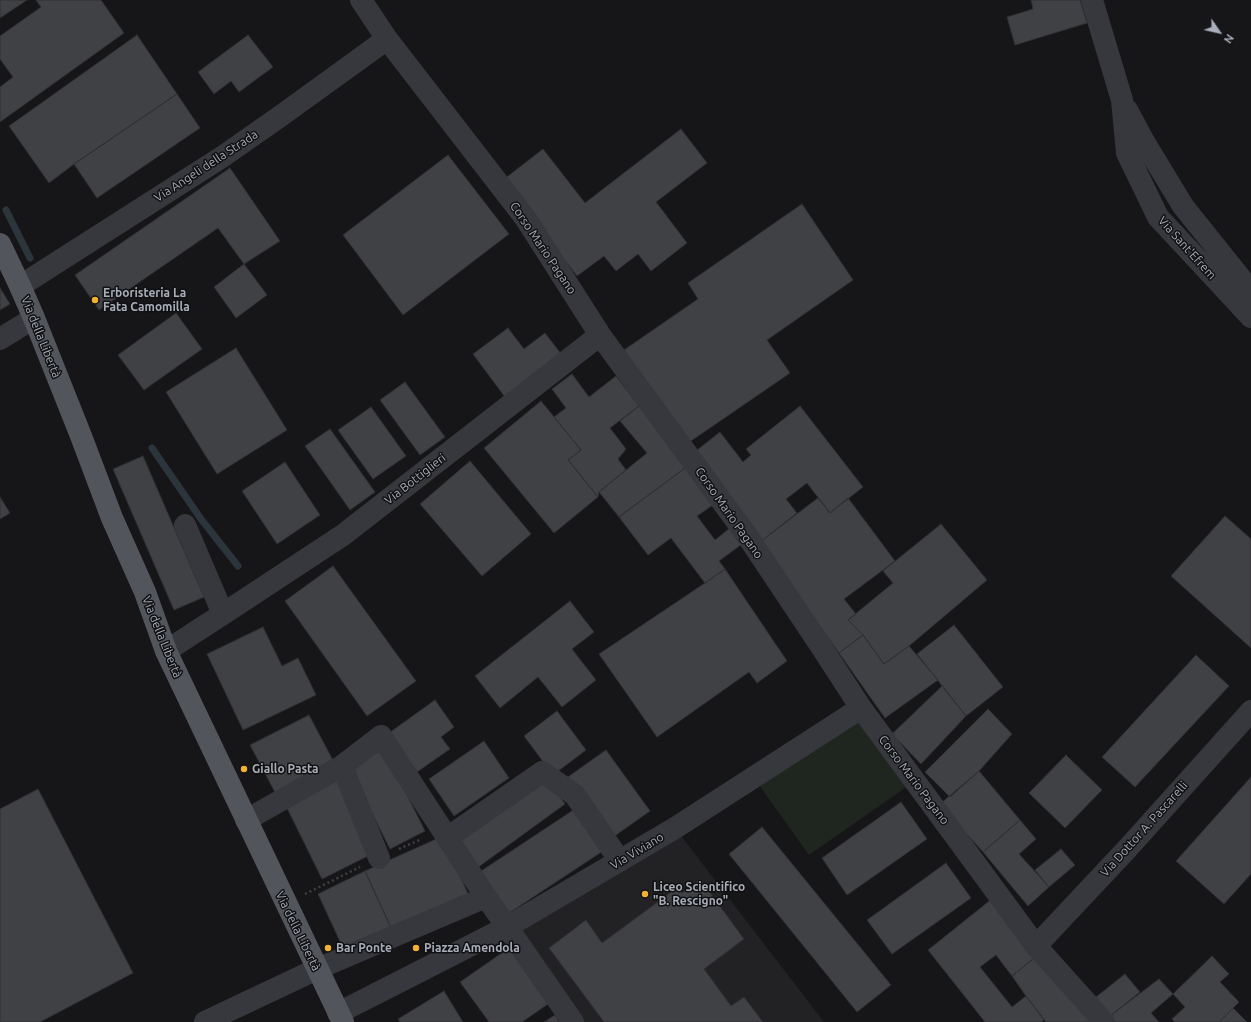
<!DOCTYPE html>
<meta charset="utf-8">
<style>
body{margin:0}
#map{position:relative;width:1251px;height:1022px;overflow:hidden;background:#161618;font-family:Ubuntu,sans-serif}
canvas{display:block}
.north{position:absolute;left:1199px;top:12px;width:40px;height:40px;-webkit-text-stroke:3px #111113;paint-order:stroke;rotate:124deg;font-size:11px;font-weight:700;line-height:16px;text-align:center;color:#a8adb8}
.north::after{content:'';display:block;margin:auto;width:14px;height:18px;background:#a8adb8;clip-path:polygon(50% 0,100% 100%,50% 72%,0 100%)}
</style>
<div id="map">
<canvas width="1251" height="1022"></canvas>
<div class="north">N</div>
</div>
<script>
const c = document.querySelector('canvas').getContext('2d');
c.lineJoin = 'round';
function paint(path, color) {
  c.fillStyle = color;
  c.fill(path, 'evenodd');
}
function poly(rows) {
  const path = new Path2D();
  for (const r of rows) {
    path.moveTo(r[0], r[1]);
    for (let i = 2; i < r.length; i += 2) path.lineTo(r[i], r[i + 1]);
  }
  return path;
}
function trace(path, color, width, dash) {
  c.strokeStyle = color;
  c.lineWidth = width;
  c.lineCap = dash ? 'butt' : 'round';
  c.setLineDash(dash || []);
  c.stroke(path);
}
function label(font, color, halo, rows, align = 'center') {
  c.font = font + ' Ubuntu,sans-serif';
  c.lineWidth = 3;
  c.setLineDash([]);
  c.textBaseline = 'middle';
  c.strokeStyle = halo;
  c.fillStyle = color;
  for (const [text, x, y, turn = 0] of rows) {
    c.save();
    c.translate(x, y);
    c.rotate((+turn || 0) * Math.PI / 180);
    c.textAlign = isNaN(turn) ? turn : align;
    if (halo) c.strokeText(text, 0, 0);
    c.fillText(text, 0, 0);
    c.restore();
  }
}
const built = poly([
 [675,828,824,1022,573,1022,507,927]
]);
const green = poly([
 [861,708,915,781,809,855,754,778]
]);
const stream = poly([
 [6,210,30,258],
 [152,448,201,519,238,566]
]);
const building = poly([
 [0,0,27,0,0,18,0,0],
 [36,0,101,0,124,33,0,122,0,87,13,77,0,59,0,36,41,7,36,0],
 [1031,0,1080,0,1087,23,1015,45,1007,17,1033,9,1031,0],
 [137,35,177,94,74,164,49,183,9,126,137,35],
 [248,35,273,67,239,92,231,81,214,94,198,72,248,35],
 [177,94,200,128,97,198,74,164,177,94],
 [681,129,707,163,656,202,687,243,651,271,638,254,616,271,604,256,577,276,503,180,543,149,585,203,681,129],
 [448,155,509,234,403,315,343,235,448,155],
 [230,168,280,241,244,264,218,228,99,310,75,275,230,168],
 [802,204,853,280,767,340,790,373,688,443,624,350,698,299,688,283,802,204],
 [244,264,267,295,236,318,214,287,244,264],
 [0,288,10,304,0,310,0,288],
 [176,313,202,349,144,390,118,355,176,313],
 [508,328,524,349,545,333,562,355,505,397,473,354,508,328],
 [236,348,287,430,217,474,166,392,236,348],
 [572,374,589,397,616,376,639,406,610,428,626,449,618,459,626,470,599,492,598,497,568,460,581,450,554,417,566,408,552,389,572,374],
 [405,382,445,437,420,455,380,400,405,382],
 [541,401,581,450,568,460,598,497,554,533,484,448,541,401],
 [639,406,685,468,619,517,599,492,647,453,620,421,639,406],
 [800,406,863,487,830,513,807,483,786,499,797,513,760,542,692,454,720,432,743,462,751,455,746,449,800,406],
 [371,407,406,456,373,479,338,430,371,407],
 [330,429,375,492,350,510,305,446,330,429],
 [143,456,204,597,174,610,113,469,143,456],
 [470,461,531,534,482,576,420,504,470,461],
 [285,462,320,515,277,544,242,491,285,462],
 [685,468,713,505,697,516,715,540,730,528,742,544,719,561,725,569,705,583,671,538,648,555,619,517,685,468],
 [0,497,10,513,0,519,0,497],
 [818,498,830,513,848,498,895,561,844,599,856,614,848,620,863,635,839,653,760,542,818,498],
 [1225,516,1251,539,1251,648,1171,576,1225,516],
 [941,524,987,580,909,646,884,664,863,635,848,620,893,583,883,571,941,524],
 [333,566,416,681,367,716,285,601,333,566],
 [725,569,787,661,757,683,749,672,657,737,599,654,705,583,725,569],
 [570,601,594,632,572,649,596,680,562,707,538,677,500,708,475,676,570,601],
 [954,625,1003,687,966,716,917,654,954,625],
 [263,627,282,666,298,658,316,695,243,730,207,654,263,627],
 [863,635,884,664,909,646,938,680,885,718,839,653,863,635],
 [1196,655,1229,686,1135,787,1102,757,1196,655],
 [942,686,966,716,921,764,892,734,942,686],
 [435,700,454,727,441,737,450,749,417,772,389,733,435,700],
 [988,709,1012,734,979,771,950,797,925,772,988,709],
 [557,711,586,750,553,775,524,736,557,711],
 [309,715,336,766,277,796,250,745,309,715],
 [484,741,509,778,454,816,429,779,484,741],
 [384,749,425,831,390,849,349,767,384,749],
 [606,750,650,811,609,840,565,779,606,750],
 [1066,755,1102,790,1065,828,1029,793,1066,755],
 [979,771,1020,820,983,852,940,804,979,771],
 [544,775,565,804,477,868,456,839,544,775],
 [1251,777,1251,874,1224,904,1176,861,1251,777],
 [337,778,374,853,322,879,285,804,337,778],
 [38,789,133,973,40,1022,0,1022,0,809,38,789],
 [901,802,927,839,847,895,822,858,901,802],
 [578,807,606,849,503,917,475,875,578,807],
 [1020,820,1036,839,1019,854,1049,887,1028,906,983,852,1020,820],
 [762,827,891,985,857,1012,729,854,762,827],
 [443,836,468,894,391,928,365,871,443,836],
 [1061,849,1075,865,1049,887,1035,870,1061,849],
 [946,863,971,898,892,954,867,920,946,863],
 [365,871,391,928,344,950,318,894,365,871],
 [700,879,744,939,704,969,731,1006,744,997,763,1022,604,1022,549,948,586,920,602,943,678,887,682,893,700,879],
 [993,898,1038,955,1012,976,996,955,980,967,1012,1007,1026,996,1044,1020,1041,1022,985,1022,928,950,993,898],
 [509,948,548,1004,522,1022,489,1022,460,982,509,948],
 [1038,955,1093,1022,1046,1022,1026,996,1012,976,1038,955],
 [1212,956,1229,974,1220,982,1239,1002,1219,1022,1175,1022,1172,1019,1185,1007,1173,994,1212,956],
 [1125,974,1140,992,1110,1016,1096,997,1125,974],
 [1159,979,1173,994,1151,1013,1159,1022,1116,1022,1110,1016,1159,979],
 [444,991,463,1022,400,1022,398,1019,444,991],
 [1233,1008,1247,1022,1219,1022,1233,1008],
 [555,1015,559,1022,544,1022,555,1015]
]);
const path = poly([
 [399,849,422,839],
 [305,894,360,867]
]);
const minor = poly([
 [361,0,387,39,526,219,600,335,748,537,822,648,861,708,1036,946,1104,1022],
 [1092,0,1122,100,1127,153,1158,217,1251,317],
 [1127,110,1143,140,1183,206,1251,291],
 [20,286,222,157,282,115,387,39],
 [0,339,34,318],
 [223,614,343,535,600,335],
 [166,651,223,614,185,525],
 [342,766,379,858],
 [246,820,342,766,381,736,486,897],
 [447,838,542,772,575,795,620,861],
 [1036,946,1128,848,1251,711],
 [205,1022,317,969,486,897,507,927,338,1013],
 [573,1022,507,927,675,828,861,708]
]);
const major = poly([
 [0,244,20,286,34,318,81,436,112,518,145,592,166,651,343,1022]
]);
const markers = [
 [95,300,4,"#f2b134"],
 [244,769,4,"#f2b134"],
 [645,894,4,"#f2b134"],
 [328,948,4,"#f2b134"],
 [416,948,4,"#f2b134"]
];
const streetNames = [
 ["Via Angeli della Strada",206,166,-33],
 ["Corso Mario Pagano",543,248,56],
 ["Via Sant'Efrem",1187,248,48],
 ["Via della Libertà",41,337,68],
 ["Via Bottiglieri",415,479,-38],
 ["Corso Mario Pagano",729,513,55],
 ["Via della Libertà",162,637,68],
 ["Corso Mario Pagano",914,780,53],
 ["Via Dottor A. Pascarelli",1144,829,-48],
 ["Via Viviano",637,851,-31],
 ["Via della Libertà",298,931,64]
];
const poiNames = [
 ["Erboristeria La",103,293],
 ["Fata Camomilla",103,307],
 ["Giallo Pasta",252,769],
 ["Liceo Scientifico",653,887],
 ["\"B. Rescigno\"",653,901],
 ["Bar Ponte",336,948],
 ["Piazza Amendola",424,948]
];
paint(built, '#222225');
paint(green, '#1e261f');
trace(stream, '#2c353c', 7);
paint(building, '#404145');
trace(building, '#303034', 1);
trace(path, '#3d3f44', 2.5, [2, 3]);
trace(minor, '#37383d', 22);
trace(major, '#53555c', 22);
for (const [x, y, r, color] of markers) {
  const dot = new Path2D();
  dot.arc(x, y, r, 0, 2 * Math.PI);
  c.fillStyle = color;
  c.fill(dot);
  trace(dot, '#111113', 1.5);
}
label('12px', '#a8adb8', '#111113', streetNames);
label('bold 12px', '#a8adb8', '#111113', poiNames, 'left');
</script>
